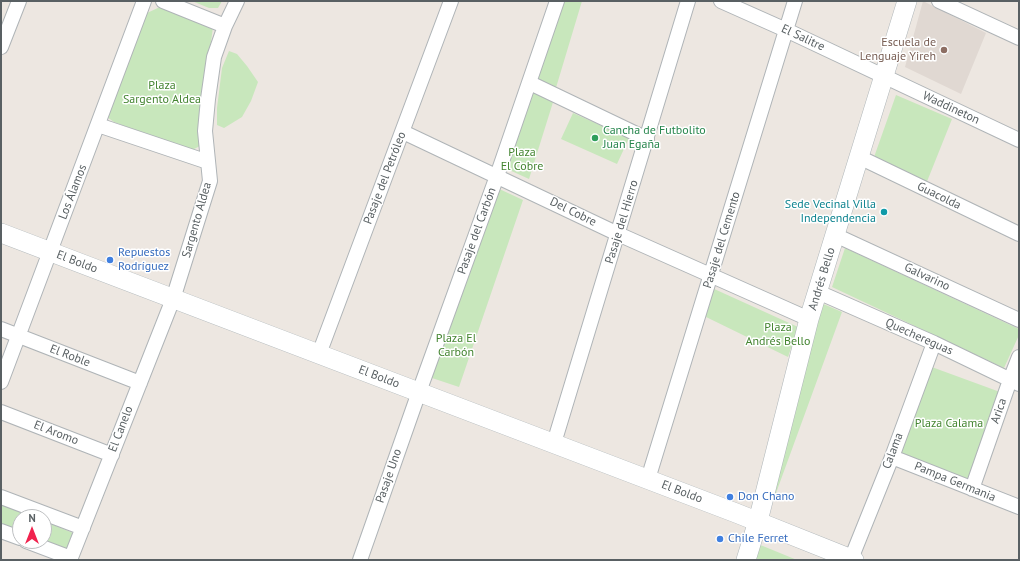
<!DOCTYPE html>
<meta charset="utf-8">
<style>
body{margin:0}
#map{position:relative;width:1020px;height:561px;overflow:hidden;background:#ede7e1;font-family:"PT Sans",sans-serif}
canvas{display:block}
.frame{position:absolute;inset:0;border:2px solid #596063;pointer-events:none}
.north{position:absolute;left:12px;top:509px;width:40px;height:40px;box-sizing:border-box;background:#fff;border:1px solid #bdbfc1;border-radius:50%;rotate:0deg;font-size:11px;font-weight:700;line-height:16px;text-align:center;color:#596063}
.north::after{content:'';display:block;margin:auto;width:14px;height:18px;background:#f1234e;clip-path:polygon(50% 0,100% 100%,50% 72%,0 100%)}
</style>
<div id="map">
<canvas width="1020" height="561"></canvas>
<div class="frame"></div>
<div class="north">N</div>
</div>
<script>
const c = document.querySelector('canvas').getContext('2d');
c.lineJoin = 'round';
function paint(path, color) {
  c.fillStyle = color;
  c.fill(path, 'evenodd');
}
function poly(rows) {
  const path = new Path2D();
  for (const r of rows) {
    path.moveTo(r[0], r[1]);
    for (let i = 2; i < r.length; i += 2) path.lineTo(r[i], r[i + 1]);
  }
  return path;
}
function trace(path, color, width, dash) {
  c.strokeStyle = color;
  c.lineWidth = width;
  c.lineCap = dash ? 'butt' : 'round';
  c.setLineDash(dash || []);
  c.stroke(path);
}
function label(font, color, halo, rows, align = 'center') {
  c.font = font + ' "PT Sans",sans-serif';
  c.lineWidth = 3;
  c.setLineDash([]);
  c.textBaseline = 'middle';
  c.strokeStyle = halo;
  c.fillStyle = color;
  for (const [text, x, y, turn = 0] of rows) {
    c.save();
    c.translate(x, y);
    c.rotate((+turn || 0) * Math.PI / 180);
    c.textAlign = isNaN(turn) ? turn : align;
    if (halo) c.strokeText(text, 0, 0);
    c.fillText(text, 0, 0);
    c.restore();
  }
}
const education = poly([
 [923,1,986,33,961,94,905,67]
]);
const green = poly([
 [192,1,222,1,218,8,209,8],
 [562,1,582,1,555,91,536,80],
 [160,7,213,27,203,102,200,146,190,151,114,122,107,117,147,13],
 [229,51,237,54,247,66,258,82,251,101,242,117,224,128,217,125,217,108,222,68],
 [534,89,554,99,529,179,505,168],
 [896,95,952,119,926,184,873,160],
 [573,113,629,138,617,164,561,139],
 [495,187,523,200,459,387,429,377],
 [845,248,1019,329,1019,335,1004,368,832,287],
 [712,288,798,327,788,357,704,316],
 [821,303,842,312,772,504,764,500],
 [929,366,1000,392,969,482,897,454],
 [1,504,33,517,20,517,20,537,1,530],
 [44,521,73,533,65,556,44,541],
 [758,544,797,560,753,560]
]);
const street = poly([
 [163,1,225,26],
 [721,1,786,30,1019,140],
 [939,1,1019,38],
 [1,47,19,1],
 [530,83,647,139],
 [98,125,208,162],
 [403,132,618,234,809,319],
 [859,157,1019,234],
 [835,235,1019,320],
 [818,292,934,343,1019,384],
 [1,329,140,383],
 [319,354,451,1],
 [1,382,144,1],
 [1,412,112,455],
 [554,443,688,1],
 [892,457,1019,507],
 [648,479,795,1],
 [972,489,1010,380,1019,357],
 [1,497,83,528],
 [1,531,20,538],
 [26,541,71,558],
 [851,559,892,457,934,343],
 [70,560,173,299,210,181,205,131,208,99,214,57,225,26,237,1],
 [360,560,419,392,497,176,557,1]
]);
const secondary = poly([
 [1,233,736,513,854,560],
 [746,560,758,521,809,319,907,1]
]);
const markers = [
 [944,50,4,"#8d6e63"],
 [595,138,4,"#2e9e5b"],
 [884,212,4,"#0f9aa8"],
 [110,260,4,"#3f7fe0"],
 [730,497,4,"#3f7fe0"],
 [720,539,4,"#3f7fe0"]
];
const streetNames = [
 ["El Salitre",803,38,25],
 ["Waddineton",951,108,25],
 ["Pasaje del Petróleo",385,178,-69],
 ["Los Álamos",73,192,-69],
 ["Guacolda",939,196,26],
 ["Del Cobre",573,212,26],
 ["Sargento Aldea",197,220,-74],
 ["Pasaje del Hierro",622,222,-73],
 ["Pasaje del Carbón",477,231,-70],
 ["Pasaje del Cemento",722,240,-73],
 ["El Boldo",77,262,21],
 ["Galvarino",927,277,25],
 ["Andrés Bello",822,279,-73],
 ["Quechereguas",919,337,24],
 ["El Roble",70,356,21],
 ["El Boldo",379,377,21],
 ["Arica",999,411,-71],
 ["El Canelo",121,429,-69],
 ["El Aromo",56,433,21],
 ["Calama",893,451,-69],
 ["Pasaje Uno",389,476,-71],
 ["Pampa Germania",955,482,22],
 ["El Boldo",682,492,21]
];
const educationNames = [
 ["Escuela de",936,43],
 ["Lenguaje Yireh",936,57]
];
const parkNames = [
 ["Plaza",162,86],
 ["Sargento Aldea",162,100],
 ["Plaza",522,153],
 ["El Cobre",522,167],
 ["Plaza",778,328],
 ["Andrés Bello",778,342],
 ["Plaza El",456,339],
 ["Carbón",456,353],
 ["Plaza Calama",949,424]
];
const leisureNames = [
 ["Cancha de Futbolito",603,131],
 ["Juan Egaña",603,145]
];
const cultureNames = [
 ["Sede Vecinal Villa",876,205],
 ["Independencia",876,219]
];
const shopNames = [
 ["Repuestos",118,253],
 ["Rodríguez",118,267],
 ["Don Chano",738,497],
 ["Chile Ferret",728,539]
];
paint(education, '#e0d8d2');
paint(green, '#c8e7bc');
trace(street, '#afb4b7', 16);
trace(secondary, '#b0b7ba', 20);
trace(street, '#fff', 14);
trace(secondary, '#fff', 19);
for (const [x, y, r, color] of markers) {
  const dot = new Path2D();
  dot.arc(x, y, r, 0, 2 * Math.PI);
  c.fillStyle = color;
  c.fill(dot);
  trace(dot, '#fff', 1.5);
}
label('12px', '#596063', '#fff', streetNames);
label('12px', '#785e54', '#fff', educationNames, 'right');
label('12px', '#438430', '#fff', parkNames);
label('12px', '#27864d', '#fff', leisureNames, 'left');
label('12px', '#0d838f', '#fff', cultureNames, 'right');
label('12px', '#366cbe', '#fff', shopNames, 'left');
</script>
